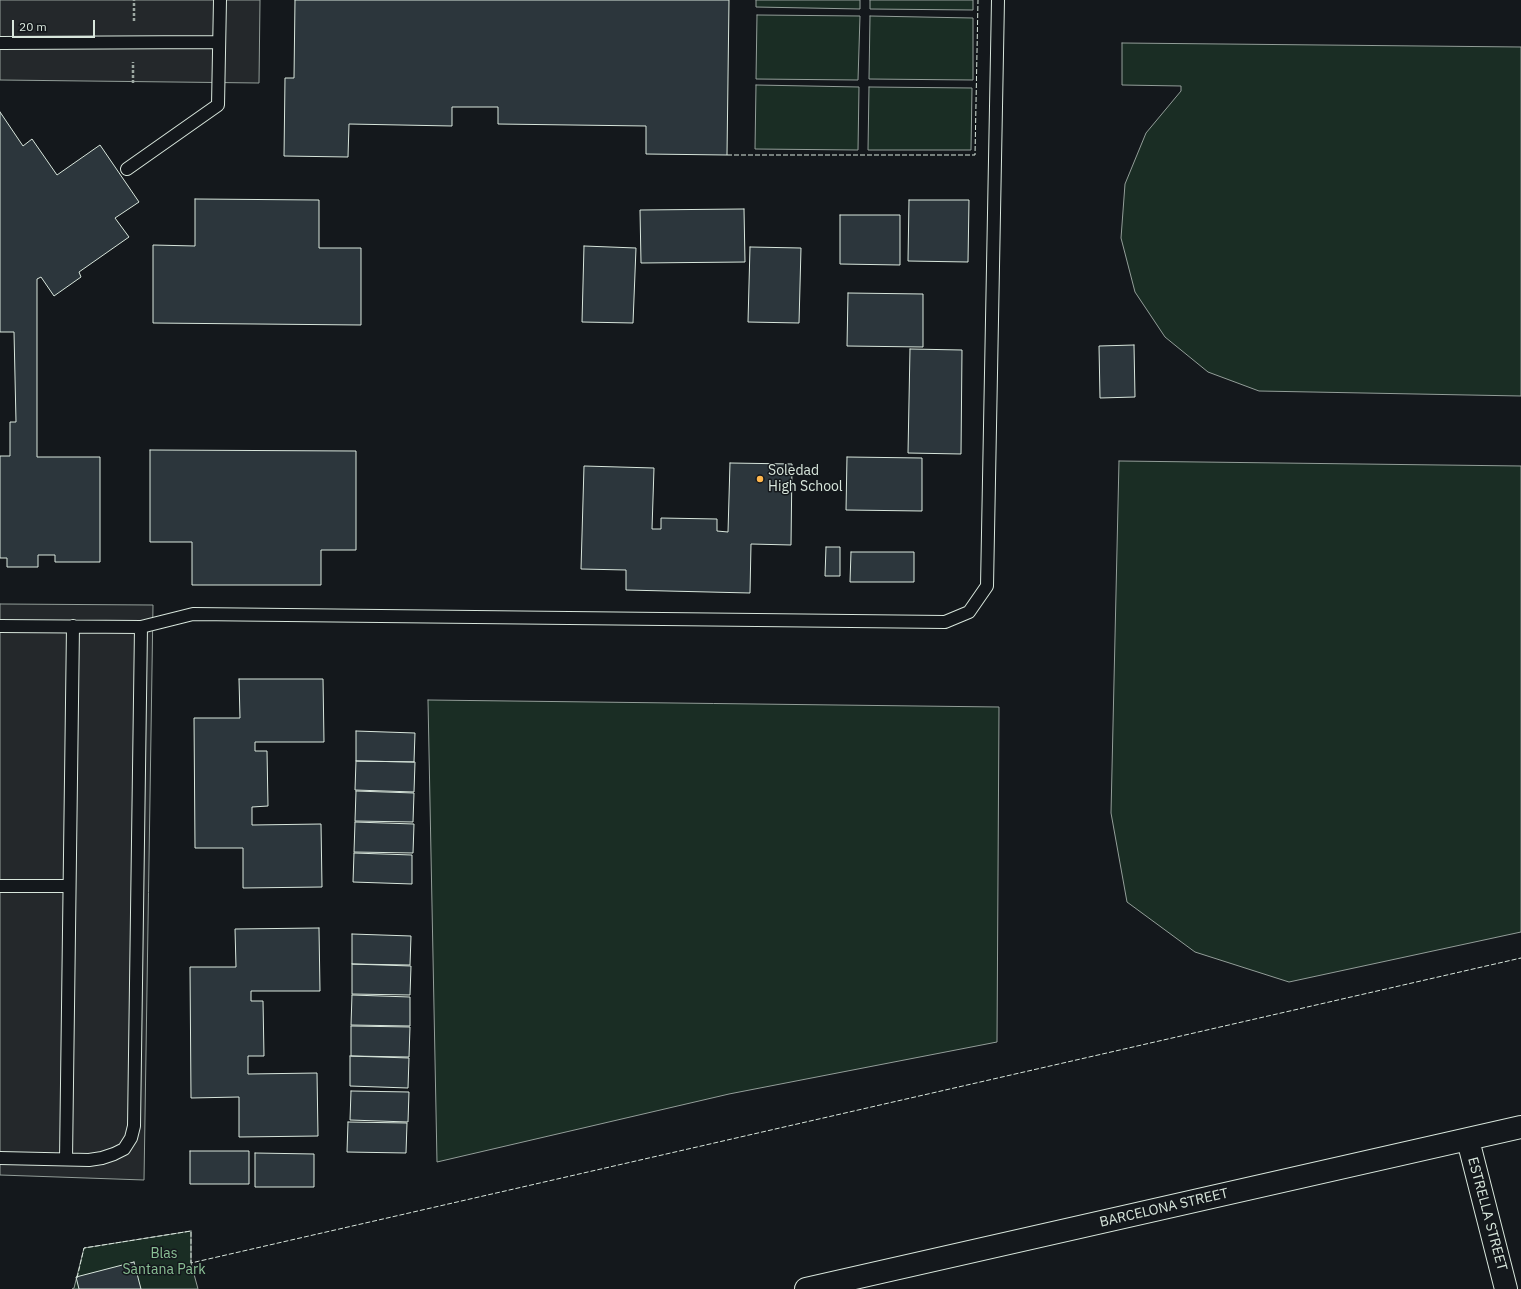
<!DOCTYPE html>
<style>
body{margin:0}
#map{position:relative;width:1521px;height:1289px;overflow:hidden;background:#14181c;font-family:"IBM Plex Sans",sans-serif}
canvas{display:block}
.scale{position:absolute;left:12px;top:20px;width:83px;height:18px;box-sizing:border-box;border:2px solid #d8e6dc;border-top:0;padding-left:5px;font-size:12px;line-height:14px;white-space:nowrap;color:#d8e6dc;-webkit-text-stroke:3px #14181c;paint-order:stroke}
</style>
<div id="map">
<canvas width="1521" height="1289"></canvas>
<div class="scale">20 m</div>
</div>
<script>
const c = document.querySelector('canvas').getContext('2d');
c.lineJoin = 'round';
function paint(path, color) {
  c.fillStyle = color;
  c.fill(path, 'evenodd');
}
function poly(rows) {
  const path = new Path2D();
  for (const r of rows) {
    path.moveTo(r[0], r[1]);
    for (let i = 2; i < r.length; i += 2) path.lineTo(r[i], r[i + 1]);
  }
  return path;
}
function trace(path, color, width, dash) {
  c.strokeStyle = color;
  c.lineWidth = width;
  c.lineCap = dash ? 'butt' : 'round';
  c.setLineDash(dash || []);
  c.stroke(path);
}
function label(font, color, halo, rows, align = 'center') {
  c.font = font + ' "IBM Plex Sans",sans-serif';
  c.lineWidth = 3;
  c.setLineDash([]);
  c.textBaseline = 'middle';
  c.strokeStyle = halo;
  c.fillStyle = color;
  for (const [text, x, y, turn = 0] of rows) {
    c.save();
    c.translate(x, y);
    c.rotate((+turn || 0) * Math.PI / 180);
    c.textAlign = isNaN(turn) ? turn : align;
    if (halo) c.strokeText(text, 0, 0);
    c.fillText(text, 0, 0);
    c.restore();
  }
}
const green = poly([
 [756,0,860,0,860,9,756,7,756,0],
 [870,0,973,0,973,10,870,9,870,0],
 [757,15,860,16,858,80,756,79,757,15],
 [870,16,973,18,973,80,869,79,870,16],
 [1122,43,1521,47,1521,396,1259,391,1208,372,1165,337,1135,292,1121,238,1125,184,1146,133,1181,91,1181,86,1122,85,1122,43],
 [756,85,859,87,858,150,755,149,756,85],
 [869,87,972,88,971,150,868,150,869,87],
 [1119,461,1521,466,1521,932,1289,982,1195,952,1127,902,1111,813,1119,461],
 [428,700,999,707,997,1042,729,1094,437,1162,428,700],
 [191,1231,191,1263,198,1289,72,1289,74,1288,84,1248,191,1231]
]);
const parking = poly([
 [0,0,260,0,259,83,0,80,0,0],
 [0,604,153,605,144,1180,0,1175,0,604]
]);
const building = poly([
 [295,0,729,0,727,155,646,154,646,126,498,124,498,107,452,107,452,126,349,124,348,157,284,156,285,78,294,78,295,0],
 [0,112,23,146,32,139,57,175,100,145,139,202,115,218,129,237,79,272,81,277,54,296,41,277,37,279,37,457,100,457,100,562,55,562,55,555,38,555,38,567,7,567,7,558,0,558,0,456,10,456,10,422,16,422,14,332,0,332,0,112],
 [195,199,319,200,319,248,361,248,361,325,153,323,153,245,195,246,195,199],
 [909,200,969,200,968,262,908,261,909,200],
 [744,209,745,262,641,263,640,210,744,209],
 [840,215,900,215,900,265,840,264,840,215],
 [584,246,636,248,633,323,582,322,584,246],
 [750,247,801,248,799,323,748,322,750,247],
 [848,293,923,294,923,347,847,346,848,293],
 [1134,345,1135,397,1100,398,1099,346,1134,345],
 [910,349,962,350,961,454,908,453,910,349],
 [150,450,356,451,356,550,321,550,321,585,192,585,192,542,150,542,150,450],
 [847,457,922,458,922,511,846,510,847,457],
 [730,463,792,464,791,545,751,544,750,593,626,590,626,570,581,569,584,466,654,468,652,529,661,529,661,518,717,519,717,531,728,532,730,463],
 [826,547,840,547,840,576,825,576,826,547],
 [851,552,914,552,914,582,850,582,851,552],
 [239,679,323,679,324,742,255,742,255,751,267,751,268,806,252,807,252,825,321,824,322,887,243,888,243,848,195,848,194,718,240,718,239,679],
 [356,731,415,733,414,762,356,761,356,731],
 [356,761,415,762,414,792,355,790,356,761],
 [356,791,414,793,413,822,355,821,356,791],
 [355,822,414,824,413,853,354,852,355,822],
 [354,853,412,855,412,884,353,882,354,853],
 [319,928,320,991,251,991,251,1001,263,1001,264,1056,248,1056,248,1074,317,1073,318,1136,239,1137,239,1097,191,1098,190,967,236,967,235,929,319,928],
 [352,934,411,936,410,965,352,964,352,934],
 [352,964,411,966,410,995,352,994,352,964],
 [352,995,410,997,410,1026,351,1025,352,995],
 [351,1026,410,1027,409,1057,351,1056,351,1026],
 [350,1056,409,1058,408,1088,350,1086,350,1056],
 [351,1091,409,1092,408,1122,350,1120,351,1091],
 [348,1122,407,1123,406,1153,347,1152,348,1122],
 [190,1151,249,1151,249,1184,190,1184,190,1151],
 [255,1153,314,1154,314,1187,255,1187,255,1153],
 [134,1262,141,1289,79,1289,76,1277,134,1262]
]);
const path = poly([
 [134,21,134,0],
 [133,83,133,62]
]);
const service = poly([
 [0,43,219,42],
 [127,169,218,105,220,0],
 [0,626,141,627,134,1126,131,1138,124,1149,114,1154,102,1158,89,1160,0,1158],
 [141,627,193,614,945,622,969,612,987,586,998,0],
 [0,886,69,886],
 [66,1159,73,626]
]);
const minor = poly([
 [1468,1140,1506,1289],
 [806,1289,1521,1127]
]);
const fence = poly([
 [727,155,975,155,978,0],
 [77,1278,84,1248,191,1231,191,1263,1521,958]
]);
const markers = [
 [760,479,4,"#ffb74d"]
];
const poiNames = [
 ["Soledad",768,471],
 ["High School",768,487]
];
const streetNames = [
 ["BARCELONA STREET",1164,1208,-13],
 ["ESTRELLA STREET",1487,1214,75]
];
const parkNames = [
 ["Blas",164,1254],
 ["Santana Park",164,1270]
];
paint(green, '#1a2d24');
trace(green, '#939e99', 1);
paint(parking, '#24282b');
trace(parking, '#939e99', 1);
paint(building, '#2c363c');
trace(building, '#d8e6dc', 1);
trace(service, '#d8e6dc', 14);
trace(minor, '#d8e6dc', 24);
trace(path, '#9da8a2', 2.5, [3, 2]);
trace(service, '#14181c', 12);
trace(minor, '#14181c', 22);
trace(fence, '#d8e6dc', 1, [5, 2]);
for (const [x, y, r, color] of markers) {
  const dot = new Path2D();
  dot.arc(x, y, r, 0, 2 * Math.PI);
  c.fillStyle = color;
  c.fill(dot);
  trace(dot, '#14181c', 1.5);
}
label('14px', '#d8e6dc', '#14181c', poiNames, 'left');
label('14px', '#d8e6dc', '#14181c', streetNames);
label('14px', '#8ac095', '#14181c', parkNames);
</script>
